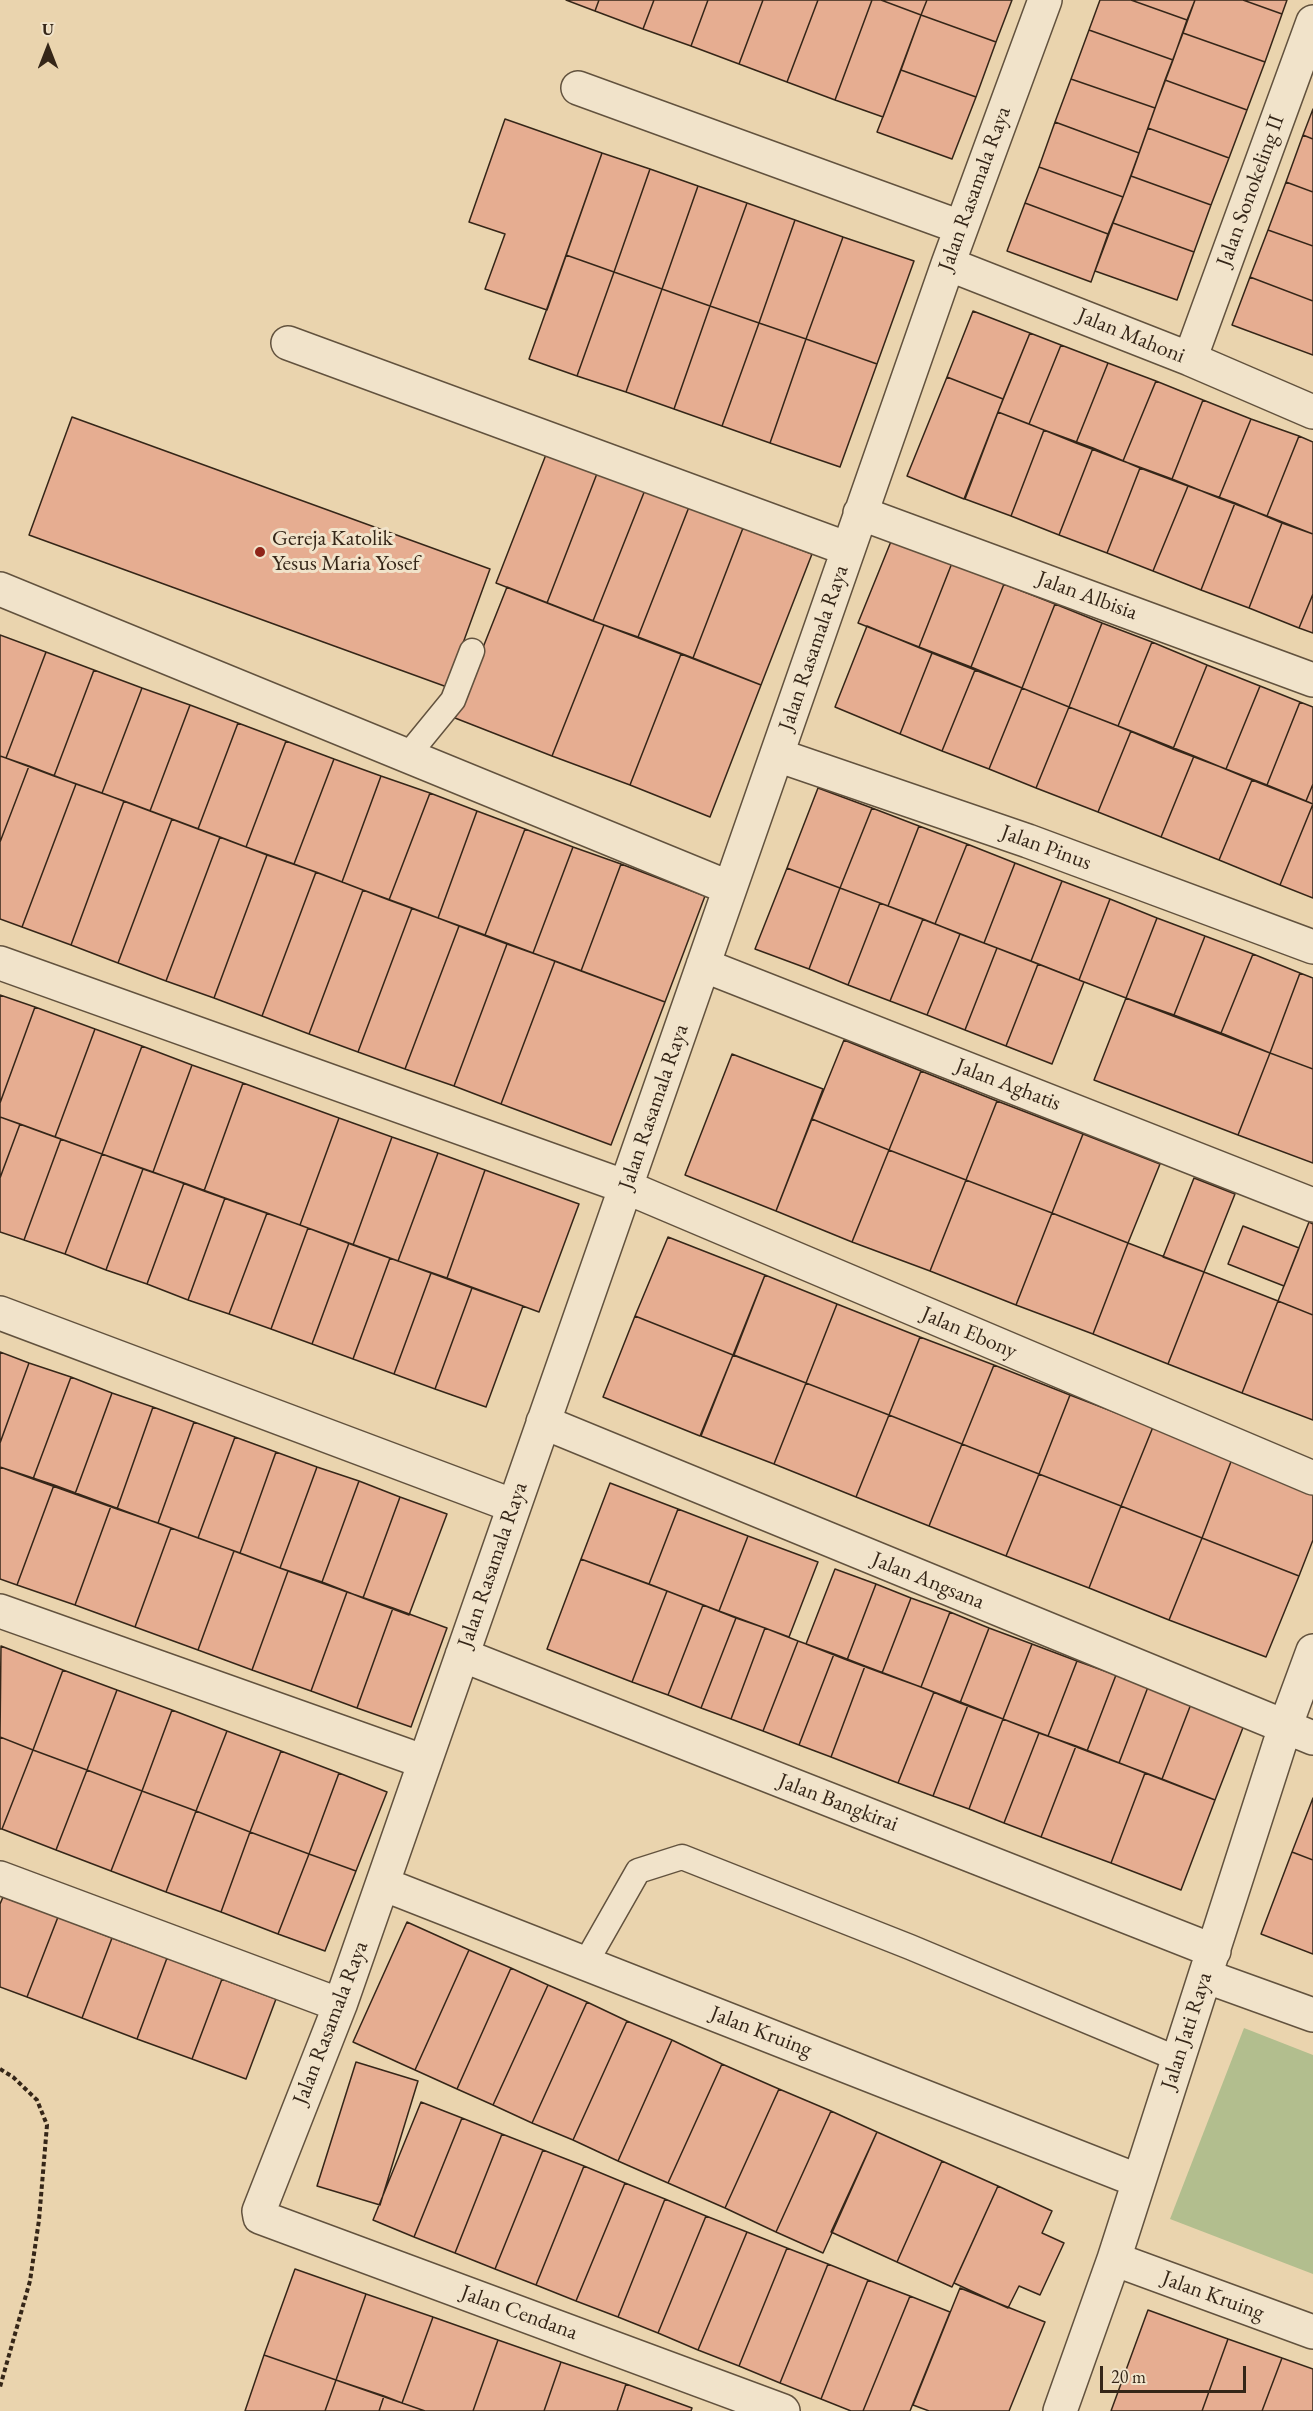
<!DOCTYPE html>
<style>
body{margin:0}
#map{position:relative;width:1313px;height:2411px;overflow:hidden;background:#ead4ae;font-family:"EB Garamond",serif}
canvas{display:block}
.north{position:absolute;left:18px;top:18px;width:60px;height:60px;-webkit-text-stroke:4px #f1e3ca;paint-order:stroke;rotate:0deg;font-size:16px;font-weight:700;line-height:24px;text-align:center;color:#352618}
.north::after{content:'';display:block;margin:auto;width:21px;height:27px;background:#352618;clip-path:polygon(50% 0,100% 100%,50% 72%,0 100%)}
.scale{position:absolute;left:1100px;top:2366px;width:146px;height:27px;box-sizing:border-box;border:3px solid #352618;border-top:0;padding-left:8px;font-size:18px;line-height:21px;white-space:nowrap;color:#352618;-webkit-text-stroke:4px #f1e3ca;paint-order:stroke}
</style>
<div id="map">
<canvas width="1313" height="2411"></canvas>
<div class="north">U</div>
<div class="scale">20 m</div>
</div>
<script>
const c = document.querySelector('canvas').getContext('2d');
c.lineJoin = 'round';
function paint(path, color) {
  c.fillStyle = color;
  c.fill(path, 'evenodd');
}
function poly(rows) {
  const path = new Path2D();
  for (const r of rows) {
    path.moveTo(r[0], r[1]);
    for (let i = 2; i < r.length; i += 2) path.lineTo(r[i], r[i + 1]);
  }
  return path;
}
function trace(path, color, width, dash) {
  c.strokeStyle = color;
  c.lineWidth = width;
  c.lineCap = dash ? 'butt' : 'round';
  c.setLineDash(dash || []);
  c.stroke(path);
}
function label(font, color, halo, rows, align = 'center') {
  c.font = font + ' "EB Garamond",serif';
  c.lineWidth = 6;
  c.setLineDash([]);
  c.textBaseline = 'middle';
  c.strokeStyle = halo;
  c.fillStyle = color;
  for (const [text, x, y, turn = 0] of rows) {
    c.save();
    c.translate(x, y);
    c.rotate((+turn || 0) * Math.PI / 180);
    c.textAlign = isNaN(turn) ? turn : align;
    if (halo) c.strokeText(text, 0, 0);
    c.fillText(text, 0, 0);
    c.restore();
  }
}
const green = poly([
 [1244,2028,1313,2055,1313,2274,1170,2219]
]);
const building = poly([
 [566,0,599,0,595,11,566,0],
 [599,0,654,0,643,29,595,11,599,0],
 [654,0,708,0,691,46,643,29,654,0],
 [708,0,763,0,739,64,691,46,708,0],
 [763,0,818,0,787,82,739,64,763,0],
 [818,0,872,0,835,100,787,82,818,0],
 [872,0,881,0,921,15,883,117,835,100,872,0],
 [881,0,927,0,921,15,881,0],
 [927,0,1012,0,996,42,921,15,927,0],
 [1100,0,1131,0,1187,20,1173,60,1089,30,1100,0],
 [1131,0,1195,0,1187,20,1131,0],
 [1195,0,1243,0,1282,14,1265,62,1183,33,1195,0],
 [1243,0,1287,0,1282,14,1243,0],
 [921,15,996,42,976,97,901,70,921,15],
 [1089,30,1173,60,1155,108,1071,79,1089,30],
 [1183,33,1265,62,1247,110,1165,80,1183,33],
 [901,70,976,97,952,159,877,132,901,70],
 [1071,79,1155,108,1139,153,1055,122,1071,79],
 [1165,80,1247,110,1229,158,1148,128,1165,80],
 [1313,109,1313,139,1303,135,1313,109],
 [505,119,602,153,547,310,485,289,505,234,469,222,505,119],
 [1055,122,1139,153,1123,197,1039,167,1055,122],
 [1148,128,1229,158,1211,205,1131,176,1148,128],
 [1303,135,1313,139,1313,192,1286,182,1303,135],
 [602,153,650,169,614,272,566,255,602,153],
 [1039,167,1123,197,1108,234,1025,203,1039,167],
 [650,169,698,186,662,289,614,272,650,169],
 [1131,176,1211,205,1194,252,1113,223,1131,176],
 [1286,182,1313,192,1313,246,1268,230,1286,182],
 [698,186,747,203,710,306,662,289,698,186],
 [747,203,795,220,759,323,710,306,747,203],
 [1025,203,1108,234,1091,282,1007,251,1025,203],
 [795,220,843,237,806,339,759,323,795,220],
 [1113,223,1194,252,1177,300,1095,271,1113,223],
 [1268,230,1313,246,1313,301,1250,277,1268,230],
 [843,237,914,261,877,364,806,339,843,237],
 [566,255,614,272,577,376,529,359,566,255],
 [614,272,662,289,626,392,577,376,614,272],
 [1250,277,1313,301,1313,355,1232,325,1250,277],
 [662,289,710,306,674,409,626,392,662,289],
 [710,306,759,323,722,426,674,409,710,306],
 [973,311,1030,333,1003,399,947,377,973,311],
 [759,323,806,339,770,443,722,426,759,323],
 [1030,333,1061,345,1029,424,998,412,1030,333],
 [806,339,877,364,840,467,770,443,806,339],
 [1061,345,1108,363,1076,443,1029,424,1061,345],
 [1108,363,1156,381,1123,461,1076,443,1108,363],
 [947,377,1003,399,964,499,907,476,947,377],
 [1156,381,1203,400,1172,479,1123,461,1156,381],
 [1203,400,1251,419,1219,498,1172,479,1203,400],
 [998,412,1044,430,1011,516,965,499,998,412],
 [72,417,490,569,447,687,29,535,72,417],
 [1251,419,1299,436,1267,516,1219,498,1251,419],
 [1044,430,1093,448,1059,535,1011,516,1044,430],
 [1299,436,1313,442,1313,534,1267,516,1299,436],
 [1093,448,1140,468,1107,553,1059,535,1093,448],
 [547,452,598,471,547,603,496,583,547,452],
 [1140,468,1188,486,1153,571,1107,553,1140,468],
 [598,471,645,490,593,621,547,603,598,471],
 [1188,486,1235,503,1201,590,1153,571,1188,486],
 [645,490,689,507,638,637,593,621,645,490],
 [1235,503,1282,523,1249,608,1201,590,1235,503],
 [689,507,743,528,693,658,638,637,689,507],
 [1282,523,1313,534,1313,594,1299,628,1249,608,1282,523],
 [743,528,812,554,761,685,693,658,743,528],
 [892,539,952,563,919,647,858,623,892,539],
 [952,563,1004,584,971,667,919,647,952,563],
 [1004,584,1055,604,1022,688,971,667,1004,584],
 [507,587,604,625,552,756,455,718,507,587],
 [1313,594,1313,633,1299,628,1313,594],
 [1055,604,1102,623,1069,707,1022,688,1055,604],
 [1102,623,1152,642,1118,726,1069,707,1102,623],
 [604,625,681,654,630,785,552,756,604,625],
 [867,626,932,653,900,734,835,707,867,626],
 [0,635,46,652,6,758,0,756,0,635],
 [1152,642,1207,665,1173,749,1118,726,1152,642],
 [46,652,94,670,54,776,6,758,46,652],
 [932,653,975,670,942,751,900,734,932,653],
 [681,654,761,685,710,817,630,785,681,654],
 [1207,665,1260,686,1226,769,1173,749,1207,665],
 [94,670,142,688,102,793,54,776,94,670],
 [975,670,1022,688,989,769,942,751,975,670],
 [1260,686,1300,702,1267,785,1226,769,1260,686],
 [142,688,190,705,150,811,102,793,142,688],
 [1022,688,1069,707,1036,788,989,769,1022,688],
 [1300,702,1313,707,1313,784,1306,801,1267,785,1300,702],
 [190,705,238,723,198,829,150,811,190,705],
 [1069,707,1131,731,1098,812,1036,788,1069,707],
 [238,723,286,741,246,847,198,829,238,723],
 [1131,731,1194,756,1161,837,1098,812,1131,731],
 [286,741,334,759,294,864,246,847,286,741],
 [0,756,29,766,0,842,0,756],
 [1194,756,1252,780,1219,860,1161,837,1194,756],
 [334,759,381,776,342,882,294,864,334,759],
 [29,766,76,784,22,927,0,919,0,842,29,766],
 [381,776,430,793,389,900,342,882,381,776],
 [1252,780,1313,804,1280,885,1219,860,1252,780],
 [76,784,124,801,71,945,22,927,76,784],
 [1313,784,1313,804,1306,801,1313,784],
 [818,788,872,808,840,888,787,868,818,788],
 [430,793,477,811,438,918,389,900,430,793],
 [124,801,172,819,118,963,71,945,124,801],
 [1313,804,1313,898,1280,885,1313,804],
 [872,808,919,826,888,906,840,888,872,808],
 [477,811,525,829,485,935,438,918,477,811],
 [172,819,220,837,166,981,118,963,172,819],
 [919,826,967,844,935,924,888,906,919,826],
 [525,829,573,847,533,953,485,935,525,829],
 [220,837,267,855,214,998,166,981,220,837],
 [967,844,1015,863,984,943,935,924,967,844],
 [573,847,621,864,581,971,533,953,573,847],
 [267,855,316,872,262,1016,214,998,267,855],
 [1015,863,1062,881,1031,961,984,943,1015,863],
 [621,864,705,896,665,1002,581,971,621,864],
 [787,868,840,888,809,969,755,949,787,868],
 [316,872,363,890,309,1034,262,1016,316,872],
 [1062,881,1110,899,1079,980,1031,961,1062,881],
 [840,888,880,903,848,985,809,969,840,888],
 [363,890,412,908,358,1052,309,1034,363,890],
 [1110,899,1157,918,1126,998,1079,980,1110,899],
 [880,903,923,919,890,1001,848,985,880,903],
 [412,908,459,926,405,1069,358,1052,412,908],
 [1157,918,1205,936,1174,1015,1126,998,1157,918],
 [923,919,960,934,927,1015,890,1001,923,919],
 [459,926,507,944,454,1086,405,1069,459,926],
 [960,934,997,948,965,1030,927,1015,960,934],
 [1205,936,1253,954,1221,1033,1174,1015,1205,936],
 [507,944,555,961,501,1104,454,1086,507,944],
 [997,948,1038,964,1006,1046,965,1030,997,948],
 [1253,954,1300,973,1270,1053,1221,1033,1253,954],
 [555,961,665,1002,611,1145,501,1104,555,961],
 [1038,964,1084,982,1052,1064,1006,1046,1038,964],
 [1300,973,1313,978,1313,1069,1270,1053,1300,973],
 [0,995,35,1007,0,1103,0,995],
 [1126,998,1270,1053,1238,1135,1094,1080,1126,998],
 [35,1007,95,1029,55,1137,0,1117,0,1103,35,1007],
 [95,1029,142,1046,102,1154,55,1137,95,1029],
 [844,1040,921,1071,889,1150,812,1119,844,1040],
 [142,1046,192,1065,153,1172,102,1154,142,1046],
 [1270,1053,1313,1069,1313,1163,1238,1135,1270,1053],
 [732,1054,823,1089,776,1211,685,1175,732,1054],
 [192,1065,243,1083,204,1191,153,1172,192,1065],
 [921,1071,997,1101,966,1180,889,1150,921,1071],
 [243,1083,339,1118,300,1225,204,1191,243,1083],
 [997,1101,1083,1134,1052,1213,966,1180,997,1101],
 [0,1117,20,1124,0,1178,0,1117],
 [339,1118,392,1137,353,1245,300,1225,339,1118],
 [812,1119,889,1150,852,1242,776,1211,812,1119],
 [20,1124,61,1139,24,1240,0,1232,0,1178,20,1124],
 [1083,1134,1160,1164,1128,1243,1052,1213,1083,1134],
 [392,1137,438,1153,398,1261,353,1245,392,1137],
 [61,1139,102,1154,65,1254,24,1240,61,1139],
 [889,1150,966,1180,930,1271,852,1242,889,1150],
 [438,1153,485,1170,447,1278,398,1261,438,1153],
 [102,1154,143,1169,106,1270,65,1254,102,1154],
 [143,1169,184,1183,147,1284,106,1270,143,1169],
 [485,1170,579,1204,539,1312,447,1278,485,1170],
 [1194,1178,1235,1194,1204,1272,1163,1257,1194,1178],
 [966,1180,1052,1213,1016,1305,930,1271,966,1180],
 [184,1183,225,1198,188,1300,147,1284,184,1183],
 [225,1198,267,1213,229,1314,188,1300,225,1198],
 [267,1213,308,1228,271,1329,229,1314,267,1213],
 [1052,1213,1128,1243,1093,1334,1016,1305,1052,1213],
 [1309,1222,1313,1224,1313,1315,1278,1301,1309,1222],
 [1243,1226,1299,1248,1284,1286,1228,1264,1243,1226],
 [308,1228,349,1243,312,1344,271,1329,308,1228],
 [668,1237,765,1275,733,1355,635,1316,668,1237],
 [349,1243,390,1258,353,1359,312,1344,349,1243],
 [1128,1243,1204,1272,1168,1364,1093,1334,1128,1243],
 [390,1258,431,1273,394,1374,353,1359,390,1258],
 [1204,1272,1278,1301,1242,1393,1168,1364,1204,1272],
 [431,1273,472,1288,435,1389,394,1374,431,1273],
 [765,1275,837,1304,806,1383,734,1355,765,1275],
 [472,1288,523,1306,486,1407,435,1389,472,1288],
 [1278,1301,1313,1315,1313,1420,1242,1393,1278,1301],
 [837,1304,920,1337,889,1415,806,1383,837,1304],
 [635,1316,733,1355,700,1436,603,1397,635,1316],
 [920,1337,994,1365,962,1444,889,1415,920,1337],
 [0,1352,29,1363,0,1443,0,1352],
 [733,1355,806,1383,774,1464,701,1436,733,1355],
 [29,1363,71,1377,33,1479,0,1467,0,1443,29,1363],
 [994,1365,1070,1395,1039,1474,962,1444,994,1365],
 [71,1377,112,1393,75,1494,33,1479,71,1377],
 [806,1383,889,1415,856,1497,774,1464,806,1383],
 [112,1393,153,1407,117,1509,75,1494,112,1393],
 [1070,1395,1153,1427,1121,1506,1039,1474,1070,1395],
 [153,1407,194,1422,158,1523,117,1509,153,1407],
 [889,1415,962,1444,929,1526,856,1497,889,1415],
 [194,1422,235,1437,198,1538,158,1523,194,1422],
 [1153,1427,1232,1459,1202,1538,1121,1506,1153,1427],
 [235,1437,276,1452,240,1553,198,1538,235,1437],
 [962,1444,1039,1474,1006,1556,929,1526,962,1444],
 [276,1452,317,1467,280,1568,240,1553,276,1452],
 [1232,1459,1313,1490,1313,1540,1299,1576,1202,1538,1232,1459],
 [0,1467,54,1485,17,1585,0,1579,0,1467],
 [317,1467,359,1481,322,1582,280,1568,317,1467],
 [1039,1474,1121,1506,1089,1588,1006,1556,1039,1474],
 [359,1481,400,1497,363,1598,322,1582,359,1481],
 [610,1483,678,1509,649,1584,581,1559,610,1483],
 [54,1485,111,1506,75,1605,17,1585,54,1485],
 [400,1497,447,1514,409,1615,363,1598,400,1497],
 [111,1506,171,1528,135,1627,75,1605,111,1506],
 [1121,1506,1202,1538,1169,1620,1089,1588,1121,1506],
 [678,1509,748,1536,719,1611,649,1584,678,1509],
 [171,1528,234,1551,198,1650,135,1627,171,1528],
 [748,1536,818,1562,789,1637,719,1611,748,1536],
 [1202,1538,1299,1576,1266,1657,1169,1620,1202,1538],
 [234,1551,288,1571,252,1670,198,1650,234,1551],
 [581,1559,667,1591,632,1682,547,1649,581,1559],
 [835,1569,876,1584,847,1660,806,1644,835,1569],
 [288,1571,347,1592,311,1691,252,1670,288,1571],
 [876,1584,911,1598,882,1673,847,1660,876,1584],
 [667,1591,703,1605,668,1695,632,1682,667,1591],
 [347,1592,393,1608,357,1708,311,1691,347,1592],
 [911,1598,950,1612,921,1687,882,1673,911,1598],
 [703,1605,736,1618,701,1708,668,1695,703,1605],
 [393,1608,447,1628,411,1727,357,1708,393,1608],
 [950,1612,989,1628,960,1703,921,1687,950,1612],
 [736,1618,765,1628,731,1719,701,1708,736,1618],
 [765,1628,798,1641,763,1731,731,1719,765,1628],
 [989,1628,1032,1644,1003,1719,960,1703,989,1628],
 [798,1641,834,1654,799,1745,763,1731,798,1641],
 [1032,1644,1077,1661,1048,1736,1003,1719,1032,1644],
 [1,1646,63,1670,33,1750,0,1737,1,1646],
 [834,1654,865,1666,831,1757,799,1745,834,1654],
 [1077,1661,1116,1675,1087,1751,1048,1736,1077,1661],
 [865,1666,934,1692,898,1783,831,1757,865,1666],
 [63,1670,117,1690,87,1770,33,1750,63,1670],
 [1116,1675,1148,1687,1119,1763,1087,1751,1116,1675],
 [1148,1687,1191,1704,1162,1779,1119,1763,1148,1687],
 [117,1690,172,1710,142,1791,87,1770,117,1690],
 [934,1692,968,1705,933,1796,898,1783,934,1692],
 [1191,1704,1244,1725,1215,1800,1162,1779,1191,1704],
 [968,1705,1003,1719,969,1809,933,1796,968,1705],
 [172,1710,227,1731,196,1811,142,1791,172,1710],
 [1003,1719,1039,1733,1004,1823,969,1809,1003,1719],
 [227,1731,281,1751,250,1832,196,1811,227,1731],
 [1039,1733,1076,1746,1041,1837,1004,1823,1039,1733],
 [0,1737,33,1750,2,1829,0,1829,0,1737],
 [1076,1746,1145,1773,1111,1863,1041,1837,1076,1746],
 [33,1750,87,1770,56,1850,2,1829,33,1750],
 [281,1751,339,1773,309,1854,250,1832,281,1751],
 [87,1770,142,1791,111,1871,56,1850,87,1770],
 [339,1773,387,1792,356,1871,309,1854,339,1773],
 [1145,1773,1215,1800,1181,1890,1111,1863,1145,1773],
 [142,1791,196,1811,166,1892,111,1871,142,1791],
 [1313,1798,1313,1860,1292,1852,1313,1798],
 [196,1811,250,1832,221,1912,166,1892,196,1811],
 [250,1832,309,1854,278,1934,221,1912,250,1832],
 [1292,1852,1313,1860,1313,1954,1261,1934,1292,1852],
 [309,1854,356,1871,325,1951,278,1934,309,1854],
 [3,1897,58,1917,27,1997,0,1987,0,1904,3,1897],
 [58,1917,112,1938,82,2018,27,1997,58,1917],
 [407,1922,469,1950,415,2070,353,2042,407,1922],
 [112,1938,167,1958,137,2039,82,2018,112,1938],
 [469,1950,511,1968,457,2089,415,2070,469,1950],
 [167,1958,222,1979,192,2059,137,2039,167,1958],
 [511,1968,548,1985,493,2105,457,2089,511,1968],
 [222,1979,276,1999,246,2079,192,2059,222,1979],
 [548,1985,587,2002,532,2123,493,2105,548,1985],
 [587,2002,627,2021,573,2140,532,2123,587,2002],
 [627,2021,672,2040,618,2161,573,2140,627,2021],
 [672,2040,722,2064,668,2183,618,2161,672,2040],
 [356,2062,418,2081,380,2205,317,2186,356,2062],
 [722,2064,779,2089,725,2208,668,2183,722,2064],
 [779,2089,831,2111,776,2232,725,2208,779,2089],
 [421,2102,462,2118,414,2237,373,2220,421,2102],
 [831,2111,877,2132,823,2253,776,2232,831,2111],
 [462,2118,502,2134,455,2253,414,2237,462,2118],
 [877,2132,942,2161,897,2262,831,2232,877,2132],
 [502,2134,543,2150,495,2269,455,2253,502,2134],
 [543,2150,584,2166,536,2285,495,2269,543,2150],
 [942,2161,998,2186,952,2287,897,2262,942,2161],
 [584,2166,625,2183,576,2301,536,2285,584,2166],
 [625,2183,665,2199,618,2317,576,2301,625,2183],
 [998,2186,1052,2211,1042,2233,1064,2243,1040,2295,1019,2286,1008,2308,954,2283,998,2186],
 [665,2199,706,2216,658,2333,618,2317,665,2199],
 [706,2216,747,2232,698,2350,658,2333,706,2216],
 [747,2232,787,2248,739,2366,698,2350,747,2232],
 [787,2248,828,2264,780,2383,739,2366,787,2248],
 [828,2264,868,2280,821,2399,780,2383,828,2264],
 [295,2269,366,2294,336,2380,264,2355,295,2269],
 [868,2280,910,2296,863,2411,851,2411,821,2399,868,2280],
 [960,2288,1045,2322,1009,2411,929,2411,913,2405,960,2288],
 [366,2294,433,2317,402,2403,336,2380,366,2294],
 [910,2296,950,2312,910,2411,863,2411,910,2296],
 [1148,2310,1228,2339,1202,2411,1111,2411,1148,2310],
 [433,2317,498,2340,473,2411,425,2411,402,2403,433,2317],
 [1228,2339,1282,2358,1262,2411,1202,2411,1228,2339],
 [498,2340,561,2362,544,2411,473,2411,498,2340],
 [264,2355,336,2380,325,2411,245,2411,264,2355],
 [1282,2358,1313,2369,1313,2411,1262,2411,1282,2358],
 [561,2362,626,2384,617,2411,544,2411,561,2362],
 [336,2380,384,2396,379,2411,325,2411,336,2380],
 [626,2384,692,2408,691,2411,617,2411,626,2384],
 [384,2396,402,2403,425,2411,379,2411,384,2396]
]);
const path = poly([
 [0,2069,13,2077,37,2100,47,2125,39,2220,30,2281,0,2387]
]);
const lane = poly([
 [408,755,453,700,472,651],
 [585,1964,638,1871,682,1857,910,1947,1178,2059]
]);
const street = poly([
 [578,88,960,227],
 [948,264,1190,359,1313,412],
 [288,343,848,549],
 [1190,359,1313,22],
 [860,513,1313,680],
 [0,589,730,888],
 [777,755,1028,841,1313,947],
 [0,963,626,1187,1313,1478],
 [703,965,1313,1205],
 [0,1313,514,1506],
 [543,1422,1313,1738],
 [0,1611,425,1762],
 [462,1655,1214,1951],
 [0,1878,340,2005],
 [383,1884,1139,2181],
 [1205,1976,1313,2015],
 [1114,2259,1313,2332],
 [783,2411,260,2217,259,2211,340,2005,948,264,1045,0],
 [1060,2411,1114,2259,1285,1727,1313,1651]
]);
const markers = [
 [260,552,6,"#8f2418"]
];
const streetNames = [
 ["Jalan Rasamala Raya",975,189,-70],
 ["Jalan Sonokeling II",1251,191,-70],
 ["Jalan Mahoni",1131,336,22],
 ["Jalan Albisia",1087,596,20],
 ["Jalan Rasamala Raya",814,648,-71],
 ["Jalan Pinus",1046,848,20],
 ["Jalan Aghatis",1008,1085,21],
 ["Jalan Rasamala Raya",654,1107,-71],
 ["Jalan Ebony",969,1333,23],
 ["Jalan Rasamala Raya",493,1565,-71],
 ["Jalan Angsana",928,1581,22],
 ["Jalan Bangkirai",838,1803,21],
 ["Jalan Rasamala Raya",331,2023,-69],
 ["Jalan Jati Raya",1187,2031,-72],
 ["Jalan Kruing",761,2032,21],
 ["Jalan Kruing",1213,2296,20],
 ["Jalan Cendana",519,2313,20]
];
const poiNames = [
 ["Gereja Katolik",272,539],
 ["Yesus Maria Yosef",272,564]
];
paint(green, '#b2be8e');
paint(building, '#e6ad91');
trace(building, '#352618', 1.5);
trace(lane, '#62523e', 27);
trace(street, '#62523e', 36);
trace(path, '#352618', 4, [4.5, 3]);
trace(lane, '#f1e3ca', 24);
trace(street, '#f1e3ca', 33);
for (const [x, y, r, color] of markers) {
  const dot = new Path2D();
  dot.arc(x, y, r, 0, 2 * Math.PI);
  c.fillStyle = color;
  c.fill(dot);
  trace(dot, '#f1e3ca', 2);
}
label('22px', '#352618', '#f1e3ca', streetNames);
label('22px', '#352618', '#f1e3ca', poiNames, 'left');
</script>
